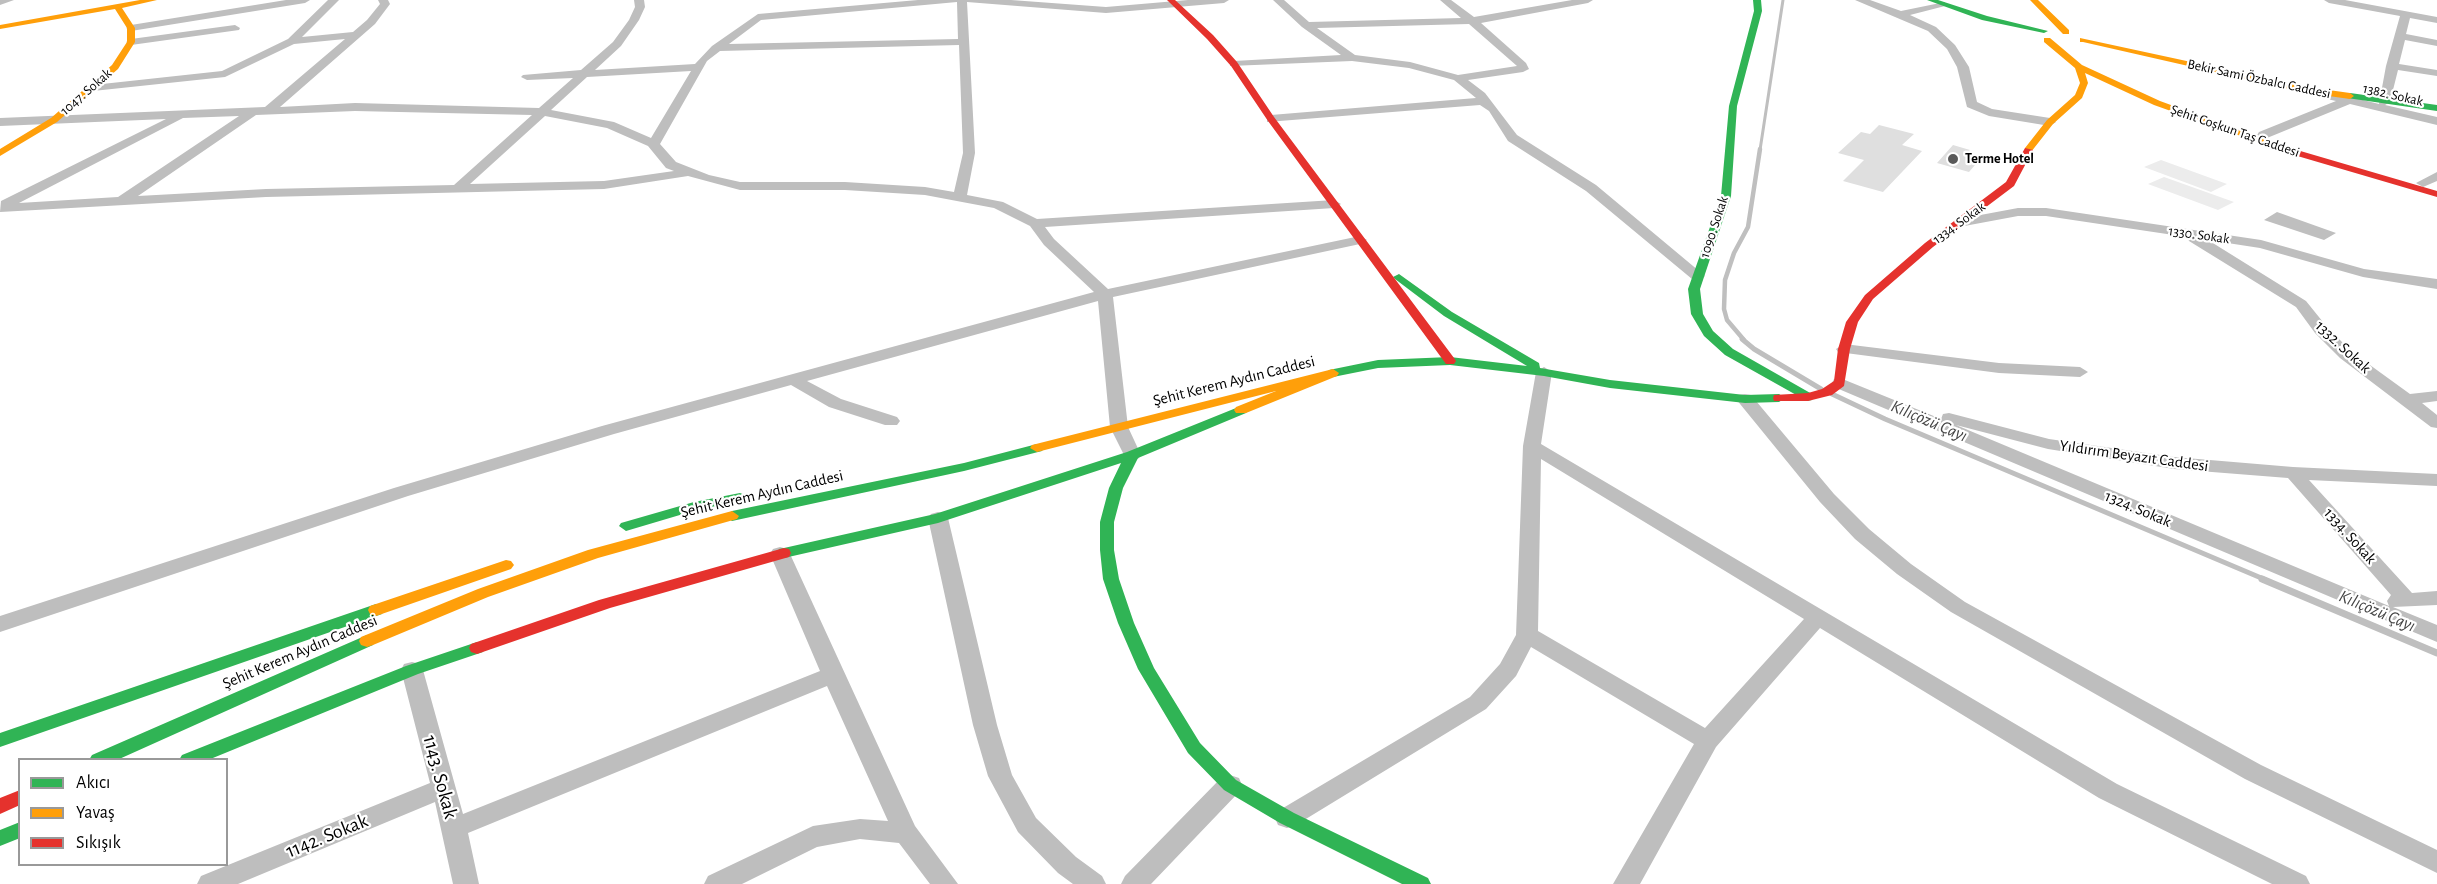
<!DOCTYPE html>
<meta charset="utf-8">
<style>
body{margin:0}
#map{position:relative;width:2437px;height:884px;overflow:hidden;background:#fff;font-family:"Alegreya Sans",sans-serif}
canvas{display:block}
.legend{position:absolute;left:18px;top:758px;width:210px;height:108px;box-sizing:border-box;background:#fff;border:2px solid #999;margin:0;padding:8px 10px;list-style:none;font-size:18px;color:#000}
.legend li{display:flex;align-items:center;gap:12px;height:30px}
.legend b{width:30px;border:2px solid #999}
</style>
<div id="map">
<canvas width="2437" height="884"></canvas>
<ul class="legend">
<li><b style="height:8px;background:#30b455"></b>Akıcı</li>
<li><b style="height:8px;background:#ff9f0a"></b>Yavaş</li>
<li><b style="height:8px;background:#e5322d"></b>Sıkışık</li>
</ul>
</div>
<script>
const c = document.querySelector('canvas').getContext('2d');
c.lineJoin = 'round';
function paint(path, color) {
  c.fillStyle = color;
  c.fill(path, 'evenodd');
}
function toPath(rows) {
  const path = new Path2D();
  for (const r of rows) {
    path.moveTo(r[0], r[1]);
    for (let i = 2; i < r.length; i += 2) path.lineTo(r[i], r[i + 1]);
  }
  return path;
}
function trace(path, color, width, dash) {
  c.strokeStyle = color;
  c.lineWidth = width;
  c.lineCap = dash ? 'butt' : 'round';
  c.setLineDash(dash || []);
  c.stroke(path);
}
function drawText(font, color, halo, rows, align = 'center') {
  c.font = font + ' "Alegreya Sans",sans-serif';
  c.lineWidth = 4.5;
  c.setLineDash([]);
  c.textBaseline = 'middle';
  c.strokeStyle = halo;
  c.fillStyle = color;
  for (const [text, x, y, turn = 0] of rows) {
    c.save();
    c.translate(x, y);
    c.rotate((+turn || 0) * Math.PI / 180);
    c.textAlign = isNaN(turn) ? turn : align;
    if (halo) c.strokeText(text, 0, 0);
    c.fillText(text, 0, 0);
    c.restore();
  }
}
paint(toPath([
 [2161,160,2227,184,2211,192,2144,167],
 [2164,177,2234,202,2218,210,2148,184]
]), '#ececec');
paint(toPath([
 [2277,212,2336,233,2324,240,2264,220]
]), '#bfbfbf');
trace(toPath([
 [1760,150,1783,0]
]), '#bfbfbf', 3);
trace(toPath([
 [1744,340,1727,320,1724,309,1725,280,1734,253,1748,227,1760,149]
]), '#bfbfbf', 4.5);
trace(toPath([
 [1742,339,1754,349,1821,389],
 [1832,394,1885,419,2266,580]
]), '#bfbfbf', 5);
trace(toPath([
 [2262,579,2437,653]
]), '#bfbfbf', 7);
paint(toPath([
 [1879,125,1914,134,1902,145,1922,151,1883,192,1843,181,1864,160,1838,153,1861,132,1870,134],
 [1953,145,1970,150,1967,153,1982,157,1969,172,1937,163]
]), '#dfdfdf');
paint(toPath([
 [0,0,14,0,0,5,0,0],
 [286,0,310,0,305,3,131,31,126,28,131,25,286,0],
 [328,0,339,0,302,37,353,32,367,20,380,4,378,0,388,0,390,4,375,24,280,107,355,103,539,108,573,78,527,80,521,77,523,75,581,70,613,42,629,20,635,7,634,0,644,0,645,7,639,20,621,46,595,70,695,64,712,46,758,14,918,0,1011,0,1106,7,1188,0,1229,0,1224,3,1106,13,967,2,975,153,967,195,1003,202,1037,219,1334,200,1341,204,1334,208,1045,227,1054,239,1108,289,1360,236,1367,240,1360,244,1113,297,1128,427,1141,455,1138,459,1126,459,1110,427,1098,301,807,381,841,399,897,417,900,421,897,425,885,425,829,407,791,385,614,434,408,496,0,632,0,616,394,488,602,426,1094,292,1044,245,1030,226,994,208,925,195,845,190,740,190,688,176,604,189,266,197,0,212,1,201,166,119,0,126,0,118,265,107,345,39,294,44,225,77,93,91,87,88,93,85,222,71,288,39,328,0],
 [957,2,958,39,729,44,761,20,957,2],
 [959,45,963,153,954,192,925,187,845,182,740,182,709,175,676,162,660,144,707,61,720,51,959,45],
 [691,71,651,138,614,122,551,110,587,77,691,71],
 [355,111,532,115,454,185,266,189,138,196,256,115,355,111],
 [239,116,118,197,19,203,183,118,239,116],
 [545,116,607,128,648,146,666,168,674,171,604,181,470,184,545,116],
 [1273,0,1284,0,1309,22,1461,18,1440,0,1451,0,1474,17,1572,0,1593,0,1588,3,1481,23,1526,63,1529,69,1523,72,1468,80,1485,93,1517,135,1596,185,1705,276,1697,281,1692,279,1586,191,1508,141,1489,111,1480,105,1267,122,1267,116,1271,115,1476,98,1454,80,1409,68,1352,61,1230,66,1230,62,1234,61,1341,55,1302,27,1273,0],
 [1469,24,1517,66,1458,75,1410,62,1355,55,1317,28,1469,24],
 [1855,0,1870,0,1901,11,1945,2,1945,6,1910,15,1936,27,1955,45,1969,67,1977,102,1992,109,2050,118,2056,122,2050,126,1989,116,1967,107,1957,67,1947,49,1928,31,1855,0],
 [2324,0,2345,0,2437,17,2437,23,2410,18,2406,34,2437,40,2437,46,2405,40,2399,64,2437,70,2437,76,2398,70,2390,102,2385,105,2437,117,2437,125,2350,104,2267,138,2259,138,2257,135,2259,132,2336,101,2327,99,2327,93,2331,92,2379,104,2386,66,2400,16,2329,3,2324,0],
 [235,25,240,28,239,30,131,45,126,42,131,39,235,25],
 [2437,172,2437,181,2423,187,2416,183,2437,172],
 [2018,208,2046,208,2261,240,2364,269,2437,279,2437,289,2363,277,2260,248,2208,240,2306,301,2327,327,2352,352,2410,394,2437,391,2437,401,2422,403,2437,415,2437,428,2431,427,2340,358,2315,333,2296,307,2189,241,2187,237,2046,216,2018,216,1959,227,1952,223,1959,219,2018,208],
 [1844,344,1999,363,2080,367,2088,372,2080,377,1999,373,1838,352,1836,349,1844,344],
 [1544,367,1552,372,1541,444,2117,784,2306,876,2310,884,2272,884,2099,798,1820,628,1716,747,1640,884,1613,884,1694,744,1531,647,1516,676,1486,709,1296,825,1287,828,1278,825,1275,818,1278,811,1470,697,1500,664,1516,635,1523,446,1536,372,1544,367],
 [1541,459,1804,619,1705,728,1538,631,1541,459],
 [1840,378,1941,419,1943,414,1949,413,2049,439,2174,457,2293,467,2437,474,2437,486,2309,480,2412,593,2437,591,2437,605,2393,607,2437,625,2437,642,1834,387,1832,383,1834,379,1840,378],
 [1956,425,2048,449,2174,469,2288,478,2391,595,2387,601,2389,606,1956,425],
 [1745,394,1751,395,1834,494,1869,529,1911,564,1965,602,2261,765,2437,850,2437,873,2245,779,1951,612,1897,574,1855,539,1820,502,1736,399,1739,395,1745,394],
 [938,512,945,514,948,518,997,725,1012,775,1036,818,1076,857,1102,876,1106,884,1073,884,1058,873,1018,832,988,776,973,725,928,518,931,514,938,512],
 [780,547,787,549,790,554,915,826,958,884,930,884,899,843,860,839,817,847,742,884,704,884,708,876,813,826,860,819,888,821,827,686,468,833,479,884,453,884,435,802,238,884,197,884,201,876,430,783,401,670,404,664,412,662,420,664,423,670,463,814,820,671,770,554,773,549,780,547],
 [1230,775,1239,778,1242,785,1239,792,1151,884,1121,884,1125,876,1221,778,1230,775]
]), '#bebebe');
paint(toPath([
 [1753,0,1761,0,1762,11,1737,106,1731,196,1700,289,1703,314,1713,331,1733,349,1812,394,1813,397,1812,400,1807,401,1725,355,1704,336,1691,314,1688,289,1721,196,1729,106,1754,11,1753,0],
 [1927,0,1938,0,1987,16,2048,31,2044,33,1982,20,1927,0],
 [2350,93,2437,105,2437,111,2347,98,2346,96,2350,93],
 [1399,274,1452,312,1539,363,1540,368,1610,380,1745,395,1779,394,1785,398,1779,402,1745,403,1610,388,1544,376,1450,365,1378,368,1333,377,1329,376,1327,373,1329,370,1378,360,1450,357,1527,366,1444,316,1395,279,1393,277,1399,274],
 [1241,406,1246,407,1248,410,1246,413,1138,458,1123,488,1114,522,1114,550,1119,579,1134,623,1154,668,1200,743,1236,780,1294,813,1428,878,1431,884,1402,884,1280,823,1224,790,1188,753,1138,669,1118,623,1103,579,1100,550,1100,522,1109,488,1121,463,938,523,784,558,779,557,777,553,779,549,784,548,935,514,1127,452,1241,406],
 [1037,444,1042,445,1044,448,1042,451,964,471,732,521,725,516,732,511,964,463,1037,444],
 [740,493,745,495,747,498,745,501,700,509,626,531,619,526,621,523,694,502,740,493],
 [376,604,382,606,384,610,382,614,0,747,0,733,376,604],
 [367,635,373,637,375,641,373,645,117,760,89,760,92,755,367,635],
 [477,642,483,644,485,648,483,652,418,674,208,760,179,760,182,755,406,666,477,642],
 [20,822,20,838,0,846,0,830,20,822]
]), '#30b455');
paint(toPath([
 [140,0,157,0,122,8,135,28,135,42,118,69,57,122,0,156,0,149,51,118,112,65,127,42,127,28,115,9,0,29,0,25,140,0],
 [2030,0,2038,0,2069,30,2069,34,2063,34,2030,0],
 [2044,38,2050,38,2082,65,2160,101,2302,153,2294,155,2154,105,2085,73,2088,83,2082,98,2053,124,2031,152,2025,152,2025,148,2047,120,2075,95,2080,83,2075,68,2044,42,2044,38],
 [2080,38,2307,87,2350,93,2354,96,2350,99,2307,93,2083,42,2080,42,2080,38],
 [1333,369,1339,373,1337,376,1246,413,1236,413,1234,410,1236,407,1276,391,1037,452,1030,448,1032,445,1333,369],
 [732,511,739,516,737,519,598,558,488,597,373,645,367,647,361,645,359,641,361,637,478,589,588,550,732,511],
 [506,560,511,561,514,565,511,569,376,616,370,614,368,610,370,606,506,560]
]), '#ff9f0a');
paint(toPath([
 [1167,0,1175,0,1213,35,1237,62,1274,117,1454,358,1456,361,1454,364,1446,364,1268,121,1231,66,1207,39,1167,0],
 [2025,148,2033,150,2014,186,1933,247,1873,299,1858,322,1850,349,1844,386,1832,395,1808,401,1774,401,1773,398,1774,395,1808,393,1822,389,1834,381,1838,349,1846,322,1865,295,1925,243,2006,182,2025,148],
 [2297,150,2437,191,2437,197,2294,155,2294,151,2297,150],
 [784,548,789,549,791,553,789,557,610,608,477,654,471,652,469,648,471,644,599,600,784,548],
 [20,790,20,805,0,814,0,798,20,790]
]), '#e5322d');
for (const [x, y, r, color] of [
 [1953,159,6,"#595959"]
]) {
  const dot = new Path2D();
  dot.arc(x, y, r, 0, 2 * Math.PI);
  c.fillStyle = color;
  c.fill(dot);
  trace(dot, '#fff', 2);
}
drawText('14px', '#000', '#fff', [
 ["Bekir Sami Özbalcı Caddesi",2259,79,12],
 ["1047. Sokak",86,92,-41],
 ["1382. Sokak",2393,95,13],
 ["Şehit Coşkun Taş Caddesi",2235,131,19],
 ["1334. Sokak",1959,223,-36],
 ["1090. Sokak",1714,227,-72],
 ["1330. Sokak",2199,235,8]
]);
drawText('bold 14px', '#000', '#fff', [
 ["Terme Hotel",1965,159]
], 'left');
drawText('16px', '#000', '#fff', [
 ["1332. Sokak",2343,347,43],
 ["Şehit Kerem Aydın Caddesi",1234,381,-14],
 ["Yıldırım Beyazıt Caddesi",2134,456,8],
 ["Şehit Kerem Aydın Caddesi",762,494,-13],
 ["1324. Sokak",2138,509,23],
 ["1334. Sokak",2350,536,48],
 ["Şehit Kerem Aydın Caddesi",300,652,-23]
]);
drawText('italic 18px', '#444', '#fff', [
 ["Kılıçözü Çayı",1929,421,23],
 ["Kılıçözü Çayı",2377,611,23]
]);
drawText('20px', '#000', '#fff', [
 ["1143. Sokak",440,777,75],
 ["1142. Sokak",327,836,-22]
]);
</script>
